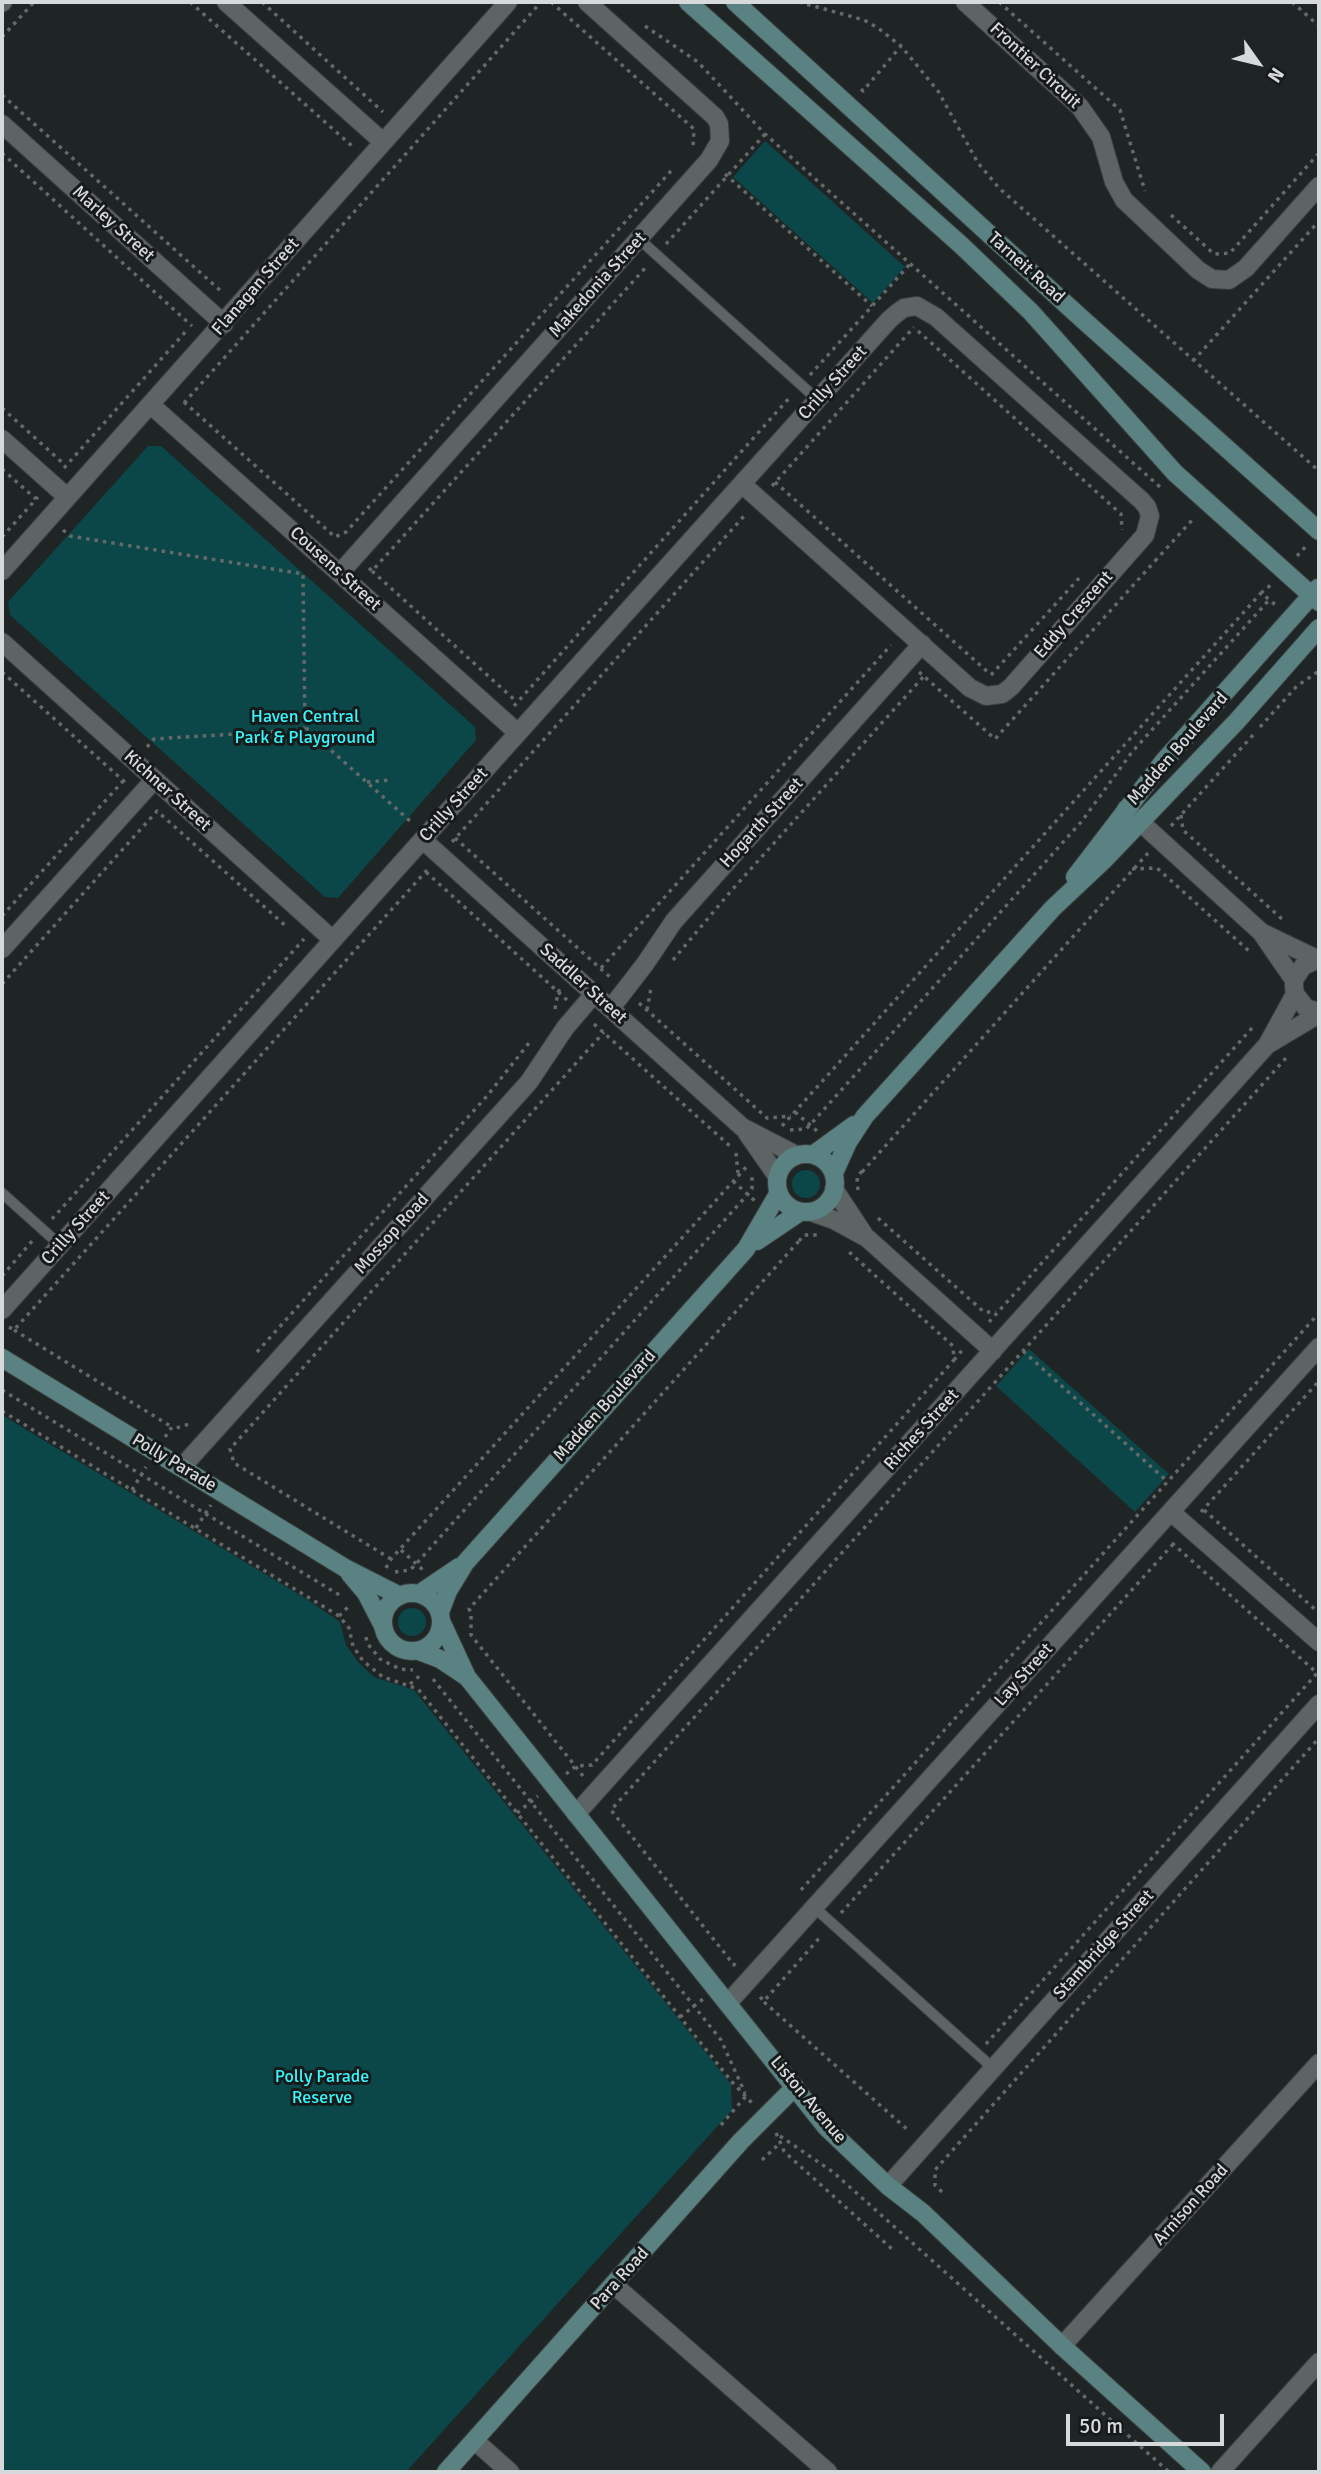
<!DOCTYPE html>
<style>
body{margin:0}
#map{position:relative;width:1321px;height:2474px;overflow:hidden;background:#1f2424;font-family:Signika,sans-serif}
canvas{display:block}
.frame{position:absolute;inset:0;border:4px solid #d7dada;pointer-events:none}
.north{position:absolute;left:1223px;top:28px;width:70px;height:70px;-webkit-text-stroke:5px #161a1a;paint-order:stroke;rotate:124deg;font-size:19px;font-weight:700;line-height:28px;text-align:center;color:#d7dada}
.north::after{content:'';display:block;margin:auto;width:24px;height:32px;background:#d7dada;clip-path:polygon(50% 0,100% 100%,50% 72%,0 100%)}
.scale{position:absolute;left:1066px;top:2414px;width:158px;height:32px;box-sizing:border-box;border:4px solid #d7dada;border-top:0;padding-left:9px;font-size:21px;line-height:24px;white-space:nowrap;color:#d7dada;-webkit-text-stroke:5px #161a1a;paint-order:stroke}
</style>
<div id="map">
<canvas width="1321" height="2474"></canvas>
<div class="frame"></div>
<div class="north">N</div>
<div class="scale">50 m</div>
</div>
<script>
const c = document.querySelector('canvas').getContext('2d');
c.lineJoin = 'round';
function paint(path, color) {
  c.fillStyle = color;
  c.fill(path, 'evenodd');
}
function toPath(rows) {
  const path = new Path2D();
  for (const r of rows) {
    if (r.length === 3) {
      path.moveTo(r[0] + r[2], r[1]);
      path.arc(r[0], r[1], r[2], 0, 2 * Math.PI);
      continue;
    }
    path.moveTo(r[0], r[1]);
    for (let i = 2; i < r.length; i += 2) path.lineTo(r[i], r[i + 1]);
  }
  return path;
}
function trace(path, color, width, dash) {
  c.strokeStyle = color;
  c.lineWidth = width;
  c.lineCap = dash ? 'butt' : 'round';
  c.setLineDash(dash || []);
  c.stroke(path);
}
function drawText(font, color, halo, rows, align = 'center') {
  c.font = font + ' Signika,sans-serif';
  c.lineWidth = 6;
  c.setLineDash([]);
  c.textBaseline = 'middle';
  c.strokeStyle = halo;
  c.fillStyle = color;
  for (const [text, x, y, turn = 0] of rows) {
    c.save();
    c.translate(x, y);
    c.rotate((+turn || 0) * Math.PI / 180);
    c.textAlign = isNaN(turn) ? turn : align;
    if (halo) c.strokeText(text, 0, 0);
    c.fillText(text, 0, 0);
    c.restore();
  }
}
paint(toPath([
 [765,141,905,267,873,303,733,177],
 [148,446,161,446,475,727,476,740,338,898,325,897,10,615,8,602],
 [806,1184,14],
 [1029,1349,1169,1474,1135,1512,996,1386],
 [2,1415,308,1600,340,1622,346,1645,359,1663,374,1677,414,1690,731,2084,732,2110,406,2472,2,2472],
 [412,1622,14]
]), '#0b4748');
const lane = toPath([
 [639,239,818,400],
 [2,1193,60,1245],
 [815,1908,994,2069]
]);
const street = toPath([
 [226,2,383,142],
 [965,2,1080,107,1101,137,1114,182,1124,200,1198,270,1212,279,1229,280,1246,268,1319,186],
 [2,3,3,2],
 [2,124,224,324],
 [151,405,518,733],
 [2,439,67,497],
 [2,571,508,2],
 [340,573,709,160,720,141,719,124,715,117,587,2],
 [2,642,333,940],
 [1126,809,1261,932,1317,959],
 [423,840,742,1127,796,1155],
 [1263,935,1294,980],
 [2,949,154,780],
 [1319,959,1303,966,1294,980,1294,987,1295,994,1306,1008,1319,1012],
 [611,1008,645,964,674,921,922,644],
 [1267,1045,1319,1014],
 [747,1133,777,1176],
 [834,1189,863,1233],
 [811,1212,834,1220,867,1238,993,1351],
 [2,1310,500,753,889,320,897,313,904,308,917,306,936,317,1142,501,1147,507,1150,516,1145,535,1011,687,1002,694,986,696,970,688,742,484],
 [182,1467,529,1082,565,1028,594,994],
 [1171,1512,1319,1642],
 [576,1814,1267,1045,1295,994],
 [728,2003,1319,1347],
 [888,2186,1319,1704],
 [614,2285,828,2472],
 [1062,2346,1319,2063],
 [475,2441,510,2472],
 [1220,2472,1319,2362]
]);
const secondary = toPath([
 [688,2,961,245,1031,312,1175,473,1319,602],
 [735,2,1080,317,1319,531],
 [1075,877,1163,762,1318,588],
 [806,1183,29],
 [814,1154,854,1125],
 [834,1173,848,1142,865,1116,1053,908,1103,861,1237,721,1319,628],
 [757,1241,800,1212],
 [2,1358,345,1568,400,1596],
 [350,1574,366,1593,383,1626],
 [412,1622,29],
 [419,1594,459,1567],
 [440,1612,448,1591,465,1563,746,1249,778,1194],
 [441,1621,467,1677,826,2127,888,2186,923,2213,1062,2346,1202,2472],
 [419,1651,440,1659,467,1677],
 [446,2472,741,2141,795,2087]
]);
trace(lane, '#3a3e3e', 12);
trace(street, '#3a3e3e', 20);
trace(secondary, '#3a3e3e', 20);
trace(toPath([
 [190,2,352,146],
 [262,2,383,112],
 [551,2,694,129,693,146,696,148],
 [799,2,864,20,878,28,901,46,938,91,978,163,999,188,1319,471],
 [999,2,1120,110,1145,191],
 [1292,2,1319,26],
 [645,26,698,62,765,134,1160,487],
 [2,37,34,2],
 [861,89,863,91,901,46],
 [2,95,222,292],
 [2,153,192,326],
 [725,174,872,306],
 [1171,215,1214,254,1230,253,1319,153],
 [666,244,765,134],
 [918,331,1121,514,1122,530],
 [1193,361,1319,221],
 [810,375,910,264],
 [184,402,335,537,346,532,671,171],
 [184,403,541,2],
 [2,408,65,465],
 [64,468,187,330],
 [2,469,36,499],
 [775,482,990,674],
 [772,486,914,327],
 [63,530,70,536,303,574,305,727,410,821],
 [2,537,38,497],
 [1297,556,1308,544],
 [1155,561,1194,518],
 [369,568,372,571,647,266],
 [372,571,517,702],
 [1261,593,1273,583],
 [2,672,127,784],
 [919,672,995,739,1155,561],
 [991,675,1081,576],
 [514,706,791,396],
 [1260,727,1297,686,1319,671],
 [147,747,154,739,300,730,305,727],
 [367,782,389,780],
 [1181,815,1183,830,1282,919],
 [1171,826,1253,735],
 [455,838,610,977],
 [452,842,745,515],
 [1132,869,1157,868,1249,951],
 [426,872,567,1000],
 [2,916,123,781],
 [673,960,731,891,924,676],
 [601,968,891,645],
 [2,984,157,811,288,928],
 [639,1003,767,1118,791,1116],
 [555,1009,558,992,562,987],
 [647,1010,651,988],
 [594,1024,731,1147],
 [795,1112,817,1131],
 [782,1126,1261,593,1277,606],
 [790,1130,806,1129,810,1125,1082,821,1132,752,1269,600],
 [736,1153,738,1173],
 [862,1172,1148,853],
 [733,1181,755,1201],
 [858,1190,857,1177,862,1171],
 [878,1218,984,1312,996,1312],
 [52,1219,304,939],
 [799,1241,804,1235,817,1235],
 [2,1276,33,1240],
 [989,1322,1252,1028],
 [9,1327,14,1330,428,869],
 [14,1330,172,1427],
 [1023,1351,1168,1482],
 [257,1352,487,1096,529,1043],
 [954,1360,964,1348],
 [2,1390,341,1596],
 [2,1411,339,1616,349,1628,353,1646,363,1661,383,1677,418,1689,732,2082,754,2105],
 [165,1437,172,1427,176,1428,193,1423],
 [132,1490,146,1467],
 [1204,1510,1318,1612],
 [1201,1512,1319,1381],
 [196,1528,211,1505],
 [1172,1543,1317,1673],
 [401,1550,423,1570],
 [391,1559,234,1463,230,1449,604,1032],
 [386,1568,391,1559,748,1165],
 [395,1572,410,1570,416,1564,748,1194,752,1189,752,1174],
 [339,1616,350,1605],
 [366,1637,367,1643,380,1659,400,1669,413,1670],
 [433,1679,721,2040,745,2093],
 [410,1684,423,1673],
 [566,1774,576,1766,592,1765,954,1360,953,1346,848,1251],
 [583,1776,471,1635,471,1612,469,1609,799,1241],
 [517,1813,538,1796],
 [801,1890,1319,1313],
 [841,1913,1175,1542],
 [735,1963,734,1965,611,1810,1286,1058],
 [760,1997,764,2001,822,1935],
 [764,2002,909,2131],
 [680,2017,703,1999],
 [986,2044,1319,1671],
 [721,2125,746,2096],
 [776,2133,784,2151,790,2157,892,2249],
 [780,2136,833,2172,1169,2472],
 [762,2160,780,2143],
 [942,2192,935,2185,935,2170,1319,1738]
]), '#656969', 3.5, [3.5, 5]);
trace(lane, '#5e6363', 10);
trace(street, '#5e6363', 18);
trace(secondary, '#5a8283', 18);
drawText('18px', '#d7dada', '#161a1a', [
 ["Frontier Circuit",1035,66,43],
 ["Marley Street",113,224,42],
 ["Tarneit Road",1026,268,42],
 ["Makedonia Street",598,285,-48],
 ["Flanagan Street",256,287,-49],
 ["Crilly Street",833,383,-48],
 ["Cousens Street",335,569,42],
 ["Eddy Crescent",1074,615,-49],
 ["Madden Boulevard",1178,749,-49],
 ["Kichner Street",167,791,42],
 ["Crilly Street",454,805,-48],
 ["Hogarth Street",762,823,-48],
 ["Saddler Street",583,984,42],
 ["Crilly Street",76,1228,-48],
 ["Mossop Road",392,1234,-48],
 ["Madden Boulevard",605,1406,-48],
 ["Riches Street",922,1430,-48],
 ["Polly Parade",174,1463,31],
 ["Lay Street",1024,1675,-48],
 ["Stambridge Street",1104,1945,-48],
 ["Liston Avenue",808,2100,50],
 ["Arnison Road",1191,2205,-48],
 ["Para Road",620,2279,-48]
]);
drawText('18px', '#38f6fb', '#161a1a', [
 ["Haven Central",305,717],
 ["Park & Playground",305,738],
 ["Polly Parade",322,2077],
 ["Reserve",322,2098]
]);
</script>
